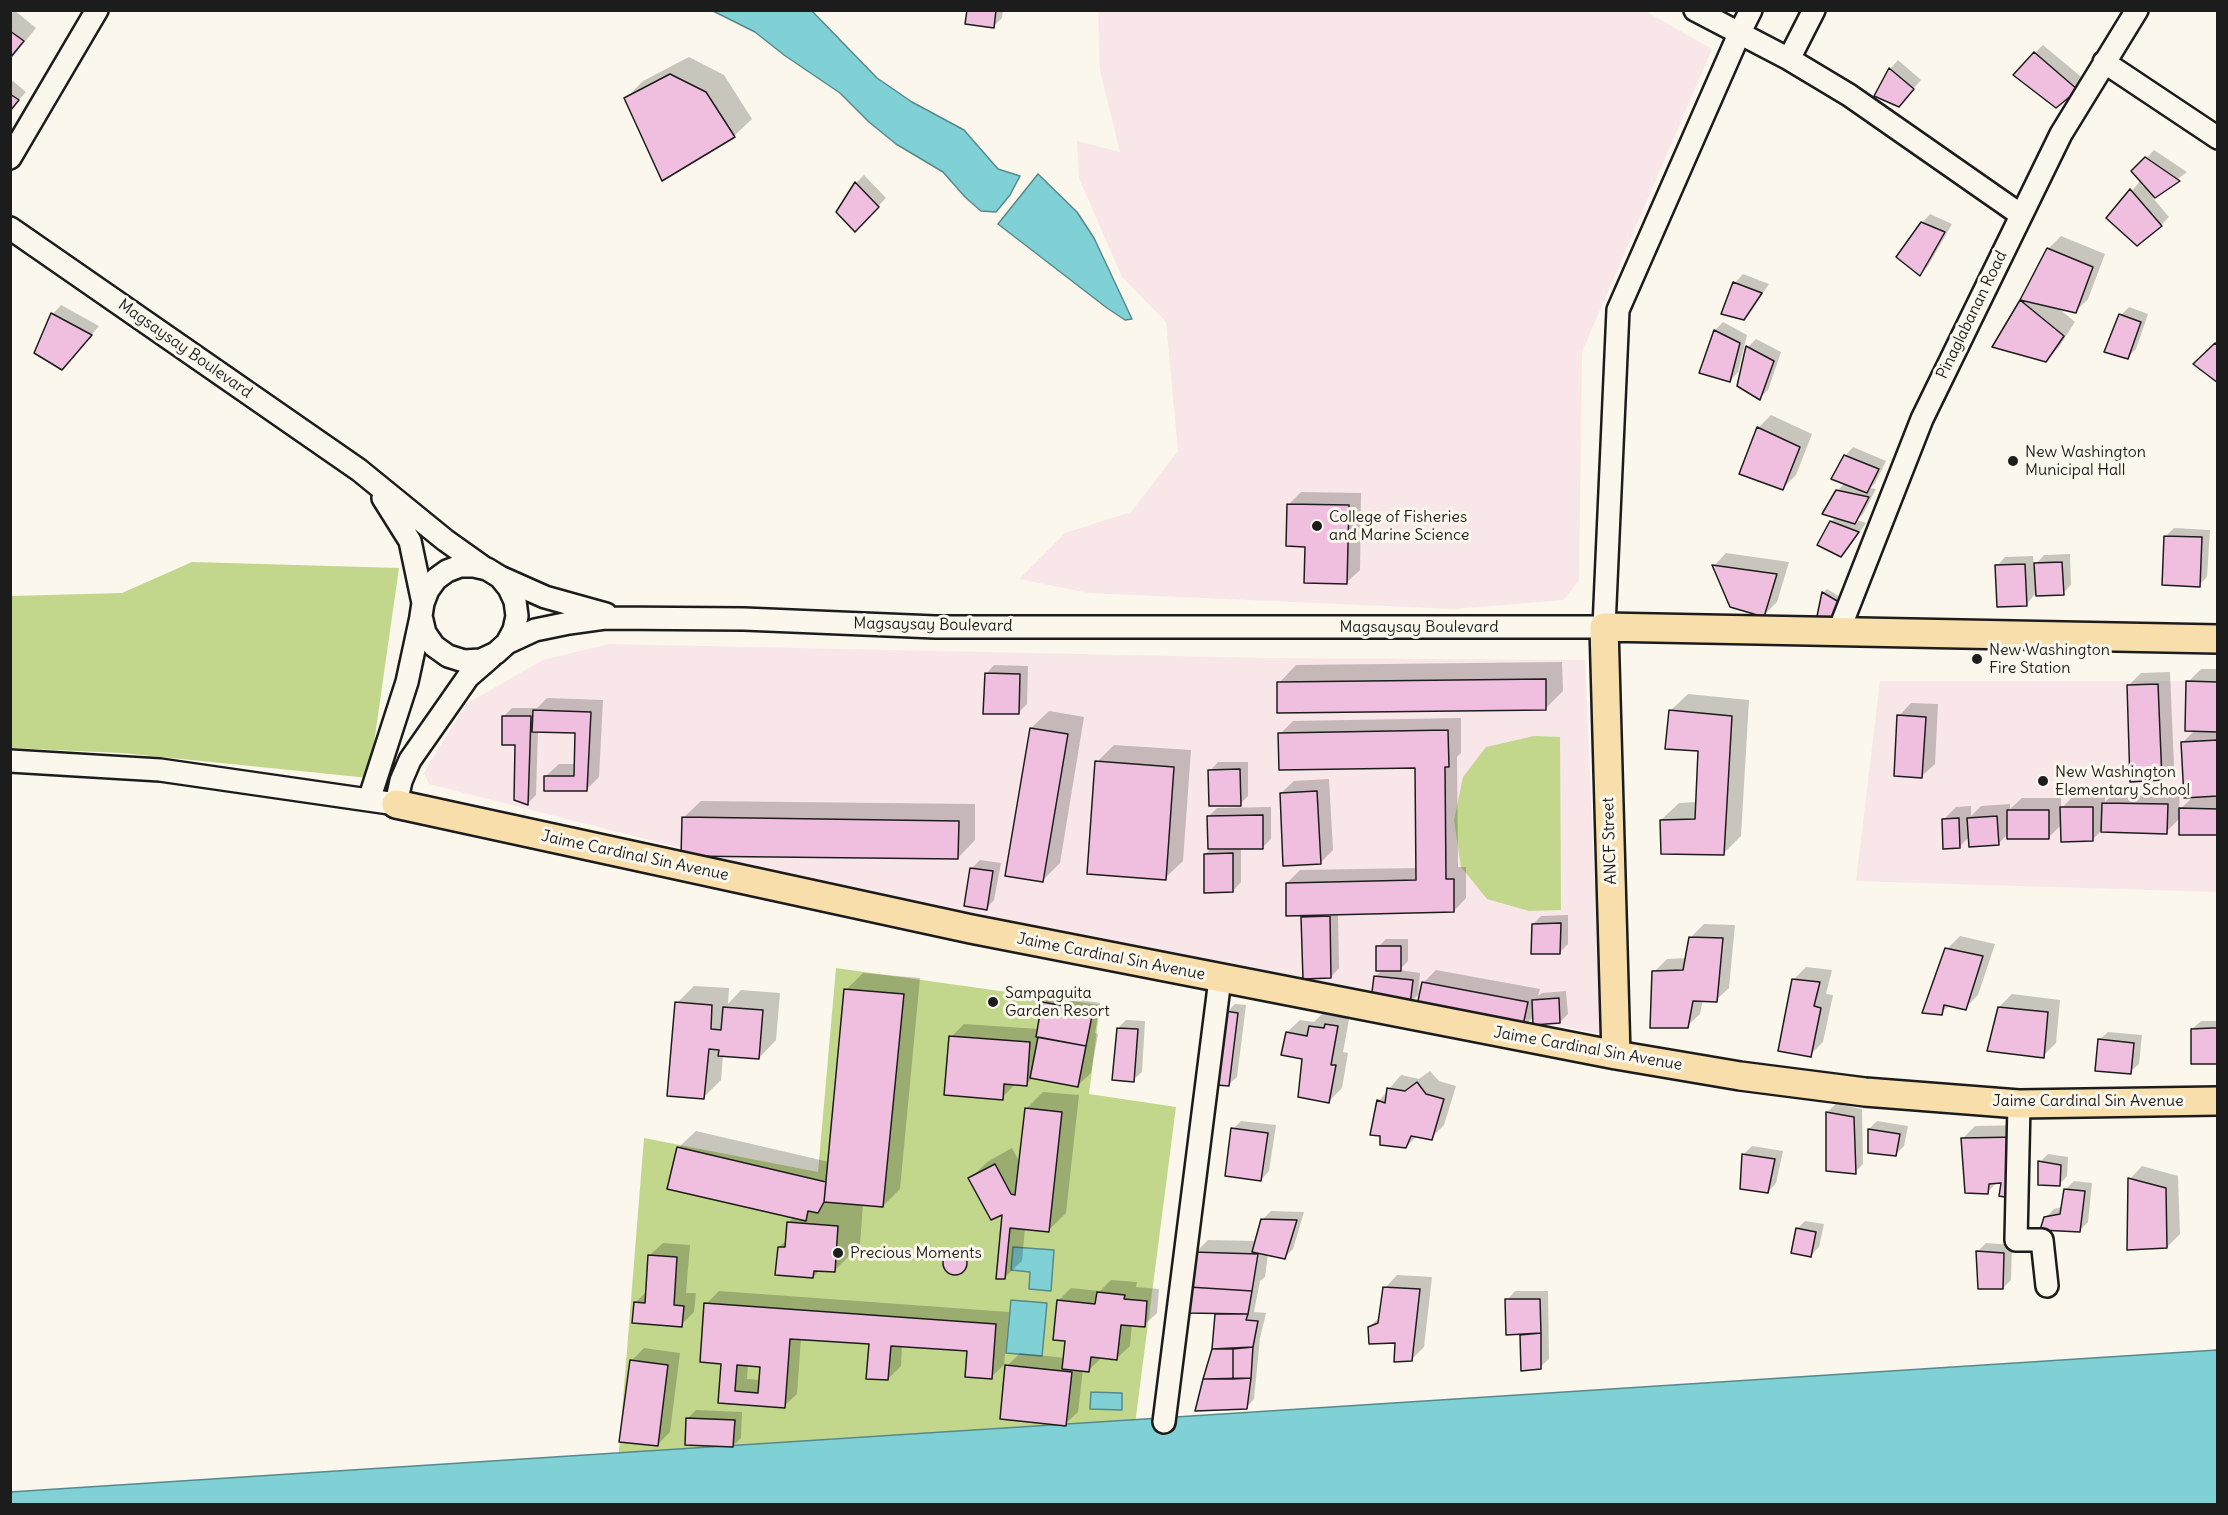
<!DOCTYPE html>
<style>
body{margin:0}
#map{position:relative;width:2228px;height:1515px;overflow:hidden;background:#fbf7ec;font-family:Delius,sans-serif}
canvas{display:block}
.frame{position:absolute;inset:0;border:12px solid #1c1c1c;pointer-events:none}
</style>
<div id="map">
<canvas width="2228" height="1515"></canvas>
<div class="frame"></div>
</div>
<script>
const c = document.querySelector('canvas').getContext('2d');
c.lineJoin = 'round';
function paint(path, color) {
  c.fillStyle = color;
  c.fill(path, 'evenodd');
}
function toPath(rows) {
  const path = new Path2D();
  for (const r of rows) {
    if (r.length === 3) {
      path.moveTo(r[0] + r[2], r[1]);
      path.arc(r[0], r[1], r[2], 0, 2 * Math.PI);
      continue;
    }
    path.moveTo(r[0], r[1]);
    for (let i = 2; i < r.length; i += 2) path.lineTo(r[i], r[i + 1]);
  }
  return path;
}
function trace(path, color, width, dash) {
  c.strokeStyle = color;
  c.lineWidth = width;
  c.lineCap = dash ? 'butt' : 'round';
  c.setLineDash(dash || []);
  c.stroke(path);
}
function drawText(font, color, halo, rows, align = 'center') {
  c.font = font + ' Delius,sans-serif';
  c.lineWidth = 6;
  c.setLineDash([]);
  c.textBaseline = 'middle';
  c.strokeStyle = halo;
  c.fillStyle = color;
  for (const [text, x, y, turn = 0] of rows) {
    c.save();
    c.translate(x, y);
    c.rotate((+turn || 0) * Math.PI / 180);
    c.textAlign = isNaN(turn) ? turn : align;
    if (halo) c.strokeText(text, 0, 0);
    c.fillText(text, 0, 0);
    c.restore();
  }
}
paint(toPath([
 [1098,11,1645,11,1712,49,1582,352,1579,580,1564,600,1454,609,1089,593,1019,579,1065,533,1131,512,1178,451,1166,322,1122,277,1079,178,1077,141,1120,152,1100,70],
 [609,644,1266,658,1585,660,1601,1034,867,895,429,784,424,773,466,704,543,660],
 [1880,681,2217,681,2217,892,1856,881]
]), '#f8e6e8');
paint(toPath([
 [192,562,399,568,369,778,122,753,11,748,11,596,122,593],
 [1534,736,1560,737,1561,910,1529,911,1487,899,1461,867,1454,820,1463,777,1486,747],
 [836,968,1100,1005,1089,1094,1176,1107,1134,1432,618,1462,644,1138,818,1172]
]), '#c2d78c');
const water = toPath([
 [713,11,812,11,877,78,912,102,964,130,998,169,1020,176,1010,195,996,212,981,211,965,197,943,172,896,144,869,122,840,93,784,55,755,32,713,11],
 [1038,174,1077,212,1094,238,1132,319,1125,320,1107,308,998,224,1038,174],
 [1013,1247,1054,1250,1051,1291,1029,1289,1030,1272,1011,1270,1013,1247],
 [1011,1300,1047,1303,1042,1356,1006,1353,1011,1300],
 [2217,1350,2217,1504,11,1504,10,1492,2217,1350],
 [1091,1392,1122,1393,1122,1410,1090,1409,1091,1392]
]);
paint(water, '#7fd1d6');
trace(water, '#57898c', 1.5);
paint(toPath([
 [10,10,14,10,36,28,10,60],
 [969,10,1003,10,1002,18,994,26],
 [2043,45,2085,80,2056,106,2035,53],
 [689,57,724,75,752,119,734,136,662,179,626,98,643,81],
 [1898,60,1921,80,1907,96,1876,95,1890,69],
 [13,81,26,92,10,110,10,83],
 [2154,150,2187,172,2153,198,2169,217,2161,225,2109,218,2141,180,2133,172],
 [864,175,886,198,855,230,838,212,856,183],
 [1930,214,1952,224,1928,266,1920,274,1922,223],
 [2061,236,2105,254,2088,299,2075,312,2057,307,2075,322,2059,347,2046,360,1994,346,2048,249],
 [1743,274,1769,284,1752,310,1744,318,1735,283],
 [61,305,99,326,70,360,36,352,53,314],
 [2129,307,2148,314,2136,349,2127,358,2121,315],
 [1723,322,1747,335,1738,372,1730,381,1715,330],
 [1756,339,1781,352,1768,390,1760,398,1748,347],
 [1771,415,1812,434,1796,475,1783,488,1758,428],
 [1853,447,1886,461,1875,483,1870,488,1876,489,1863,514,1857,520,1866,523,1849,547,1841,556,1831,522,1836,517,1837,491,1845,483,1845,456],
 [1301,492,1361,493,1360,570,1347,582,1306,545,1288,505],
 [2174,528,2210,530,2207,577,2199,585,2166,536],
 [1726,553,1789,562,1777,602,1764,615,1714,566],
 [2070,554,2071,585,2063,593,2035,594,2026,605,1997,566,2005,557,2033,556,2034,566,2044,555],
 [1827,589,1842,598,1834,619,1817,620,1823,593],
 [1562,662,1563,691,1546,708,1279,683,1296,665],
 [994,665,1028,666,1027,704,1018,713,986,674],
 [2201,669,2218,669,2218,833,2180,818,2166,832,2101,831,2092,840,2062,824,2048,838,2009,833,1998,844,1970,836,1959,847,1943,820,1956,807,1971,806,1971,816,1981,806,2010,804,2010,809,2022,798,2061,798,2061,809,2074,795,2105,794,2105,802,2116,791,2180,792,2179,810,2194,796,2183,742,2195,730,2188,682],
 [2170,672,2174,766,2161,779,2128,686,2141,673],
 [1688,694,1749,700,1741,836,1723,854,1661,820,1679,803,1697,802,1699,750,1670,711],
 [547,698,603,700,599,777,586,790,546,776,559,764,576,764,576,731,538,730,536,795,528,803,517,744,504,716,512,708,537,708],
 [1911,703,1938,704,1935,764,1922,776,1899,716],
 [1049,711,1084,717,1060,863,1043,880,1031,728],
 [1461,718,1461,753,1457,757,1458,867,1466,867,1466,898,1454,911,1338,913,1339,968,1331,977,1303,918,1307,914,1287,883,1300,870,1417,868,1416,766,1280,734,1293,721],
 [1114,745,1191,750,1183,861,1165,878,1097,762],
 [1218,762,1248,762,1248,796,1240,804,1210,771],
 [1329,779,1333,850,1320,863,1281,793,1294,781],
 [701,801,975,804,975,840,958,858,683,818],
 [1271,807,1271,839,1263,847,1241,847,1241,882,1233,891,1205,854,1212,848,1209,816,1217,808],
 [980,860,1001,863,994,900,986,909,972,868],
 [1568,915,1568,944,1560,952,1533,924,1541,916],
 [1704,924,1735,925,1729,988,1716,1000,1703,1000,1700,1014,1687,1026,1654,972,1667,959,1687,958,1691,937],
 [1960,936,1995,944,1978,995,1965,1008,1950,1005,1941,1013,1947,949],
 [1386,939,1408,939,1408,961,1399,970,1420,973,1418,995,1409,1003,1375,977,1383,969,1378,947],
 [1806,967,1832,970,1826,994,1833,995,1823,1042,1810,1055,1793,980],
 [1436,970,1540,989,1538,996,1542,993,1566,991,1568,1014,1560,1022,1534,1016,1522,1028,1423,983],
 [863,973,920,978,900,1189,883,1206,863,1204,860,1245,834,1271,820,1270,813,1277,779,1247,787,1240,788,1223,794,1217,678,1148,696,1131,829,1162,846,990],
 [694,986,729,988,728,1004,741,990,780,993,776,1040,759,1058,723,1055,721,1080,704,1097,677,1003],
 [2012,994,2060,1000,2056,1043,2043,1056,1999,1007],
 [1052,995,1100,1003,1095,1033,1098,1034,1091,1073,1078,1085,1033,1077,1026,1085,1015,1084,1002,1098,951,1037,964,1024,1039,1029,1044,1003],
 [1235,1004,1246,1005,1237,1077,1228,1085,1227,1012],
 [1339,1012,1350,1014,1343,1052,1348,1053,1342,1088,1329,1101,1287,1032,1300,1020,1314,1022,1323,1013,1335,1016],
 [1126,1020,1145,1021,1142,1072,1133,1080,1118,1028],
 [2201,1021,2218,1021,2218,1062,2192,1029],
 [2108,1032,2142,1035,2139,1064,2130,1072,2099,1040],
 [1430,1071,1439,1081,1456,1086,1444,1125,1431,1138,1417,1136,1406,1147,1379,1101,1401,1075,1419,1079],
 [1043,1092,1079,1095,1066,1213,1049,1230,1025,1228,1022,1261,1004,1278,1004,1212,970,1179,987,1162,1012,1148,1020,1163,1026,1109],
 [1836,1104,1862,1109,1863,1164,1855,1172,1827,1170,1827,1112],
 [1241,1121,1276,1125,1269,1171,1261,1180,1233,1129],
 [1877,1121,1908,1126,1904,1146,1896,1154,1869,1129],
 [2029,1125,2003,1181,1998,1181,1987,1193,1963,1138,1975,1126],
 [1752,1146,1783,1151,1776,1183,1768,1192,1743,1155],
 [2048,1154,2068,1157,2067,1176,2059,1185,2040,1162],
 [2142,1166,2178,1176,2180,1234,2167,1247,2130,1179],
 [2074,1181,2092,1183,2088,1222,2079,1231,2045,1218,2054,1209,2062,1207,2066,1189],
 [1271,1211,1304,1212,1293,1249,1285,1257,1268,1254,1265,1277,1260,1281,1254,1312,1266,1313,1260,1338,1254,1399,1246,1408,1213,1349,1217,1312,1195,1253,1208,1240,1257,1241,1262,1220],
 [1805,1221,1824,1224,1819,1247,1811,1255,1797,1229],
 [663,1243,690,1245,686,1293,696,1293,694,1312,681,1325,635,1303,647,1291,650,1255],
 [1986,1243,2012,1245,2011,1280,2003,1288,1978,1251],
 [959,1248,968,1253,970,1259,960,1272,953,1273,945,1268,944,1261,952,1251],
 [1397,1275,1432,1277,1424,1347,1411,1360,1396,1341,1369,1327,1381,1316,1385,1288],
 [1111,1280,1137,1282,1136,1287,1159,1289,1157,1313,1144,1325,1132,1324,1130,1346,1117,1358,1102,1357,1089,1370,1083,1369,1078,1412,1065,1424,1007,1366,1020,1353,1065,1358,1067,1339,1058,1301,1071,1288,1100,1291],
 [719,1291,1009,1312,1004,1365,991,1377,969,1349,902,1345,901,1366,888,1379,870,1343,801,1338,797,1394,784,1406,719,1402,723,1362,706,1304],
 [748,1364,761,1365,760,1380,747,1379],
 [1515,1291,1548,1291,1549,1359,1540,1367,1522,1369,1521,1333,1507,1300],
 [644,1348,680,1353,670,1432,657,1445,631,1361],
 [696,1410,742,1412,741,1438,733,1446,688,1418]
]), '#0003');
const building = toPath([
 [967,10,996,10,994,28,965,24,967,10],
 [10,31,24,41,10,58,10,31],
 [2034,52,2078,90,2056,108,2013,75,2034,52],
 [1889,68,1914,89,1899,107,1874,96,1889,68],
 [670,74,706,92,735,137,662,181,624,98,670,74],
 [10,94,19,100,10,111,10,94],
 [2145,157,2180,181,2155,198,2131,171,2145,157],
 [855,182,879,207,855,232,836,212,855,182],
 [2130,189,2162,226,2137,246,2106,218,2130,189],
 [1921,222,1945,232,1920,276,1896,257,1921,222],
 [2047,248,2093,267,2076,313,2020,300,2047,248],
 [1733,282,1762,293,1744,320,1721,314,1733,282],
 [2020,300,2064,336,2046,362,1992,347,2020,300],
 [51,313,92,335,62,370,34,353,51,313],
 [2119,314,2141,322,2128,359,2104,352,2119,314],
 [1714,330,1740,343,1730,382,1699,373,1714,330],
 [2215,343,2218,346,2218,383,2193,364,2215,343],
 [1746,346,1774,361,1760,400,1737,386,1746,346],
 [1757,427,1800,447,1783,490,1739,474,1757,427],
 [1844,455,1879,469,1867,493,1831,479,1844,455],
 [1836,490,1869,497,1855,524,1822,514,1836,490],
 [1287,504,1349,505,1347,584,1304,583,1305,547,1286,546,1287,504],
 [1830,521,1859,532,1841,557,1817,545,1830,521],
 [2164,536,2202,537,2200,587,2162,585,2164,536],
 [2062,562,2064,595,2036,596,2034,563,2062,562],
 [2025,564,2027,606,1997,607,1995,565,2025,564],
 [1712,565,1777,574,1764,617,1730,607,1712,565],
 [1822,592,1839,602,1830,624,1816,621,1822,592],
 [985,673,1020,674,1019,714,983,714,985,673],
 [1546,679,1546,710,1277,713,1277,682,1546,679],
 [2186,681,2218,682,2218,732,2185,731,2186,681],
 [2158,684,2162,780,2130,782,2127,685,2158,684],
 [533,710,591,712,587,791,544,791,544,776,574,776,575,733,532,732,533,710],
 [1669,710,1732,716,1724,855,1661,854,1660,820,1695,819,1698,751,1665,749,1669,710],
 [1897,715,1926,717,1922,778,1894,776,1897,715],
 [502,716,531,716,528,805,514,800,515,745,502,745,502,716],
 [1030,728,1068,734,1043,882,1005,876,1030,728],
 [1448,730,1449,767,1445,767,1446,879,1454,879,1454,912,1286,916,1286,883,1416,880,1415,768,1279,770,1278,733,1448,730],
 [2218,740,2218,796,2184,798,2181,742,2218,740],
 [1095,761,1174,767,1166,880,1087,874,1095,761],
 [1240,769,1241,806,1209,806,1208,770,1240,769],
 [1317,791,1321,864,1283,866,1280,793,1317,791],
 [2102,803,2168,804,2167,834,2101,832,2102,803],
 [2060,807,2093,807,2093,841,2061,842,2060,807],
 [2179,808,2218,809,2218,835,2179,835,2179,808],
 [2007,810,2049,810,2049,839,2007,839,2007,810],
 [1263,815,1263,849,1208,849,1207,816,1263,815],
 [1997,816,1999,845,1969,847,1967,818,1997,816],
 [682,817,959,821,958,859,681,856,682,817],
 [1959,818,1960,848,1943,849,1942,819,1959,818],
 [1233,853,1233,892,1204,893,1204,854,1233,853],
 [970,868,993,871,987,910,964,906,970,868],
 [1330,916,1331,978,1303,979,1301,917,1330,916],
 [1561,923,1560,954,1531,954,1532,924,1561,923],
 [1689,937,1723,938,1717,1002,1693,1001,1688,1028,1650,1028,1652,971,1683,970,1689,937],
 [1376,946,1401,946,1401,971,1376,971,1376,946],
 [1945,948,1983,956,1966,1010,1944,1005,1942,1015,1922,1013,1945,948],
 [1374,976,1413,980,1410,1005,1371,1000,1374,976],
 [1792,979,1820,982,1814,1006,1821,1008,1811,1057,1778,1051,1792,979],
 [1422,982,1528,1002,1522,1030,1416,1010,1422,982],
 [844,989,904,994,883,1207,824,1202,844,989],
 [1559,998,1560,1023,1533,1025,1532,1000,1559,998],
 [675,1002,712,1005,711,1029,721,1030,723,1007,763,1010,759,1059,718,1056,719,1050,709,1049,704,1099,667,1096,675,1002],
 [1042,1002,1093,1011,1086,1046,1036,1037,1042,1002],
 [1998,1007,2048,1012,2044,1058,1987,1051,1998,1007],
 [1225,1011,1238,1013,1229,1086,1216,1085,1225,1011],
 [1325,1024,1338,1026,1331,1065,1336,1065,1329,1103,1298,1097,1302,1059,1281,1055,1286,1032,1307,1036,1309,1026,1324,1028,1325,1024],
 [1117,1028,1138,1029,1134,1082,1112,1080,1117,1028],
 [2211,1028,2218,1028,2218,1064,2191,1064,2191,1029,2211,1028],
 [949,1036,1030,1042,1027,1086,1004,1084,1003,1100,944,1095,949,1036],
 [1038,1037,1086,1046,1078,1087,1030,1078,1038,1037],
 [2098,1039,2134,1043,2131,1074,2095,1071,2098,1039],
 [1417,1082,1426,1094,1444,1099,1432,1140,1411,1136,1406,1148,1380,1145,1380,1136,1370,1135,1377,1100,1385,1103,1387,1088,1405,1091,1417,1082],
 [1025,1108,1062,1112,1049,1232,1010,1228,1005,1279,996,1279,1002,1215,991,1220,968,1178,995,1164,1011,1194,1015,1195,1025,1108],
 [1826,1112,1854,1117,1856,1174,1826,1171,1826,1112],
 [1231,1128,1268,1133,1261,1181,1225,1176,1231,1128],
 [1868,1129,1900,1134,1896,1156,1868,1153,1868,1129],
 [2017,1137,2015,1199,1999,1196,2001,1183,1989,1184,1988,1194,1965,1193,1961,1138,2017,1137],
 [677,1147,826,1182,824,1202,818,1213,808,1211,806,1221,667,1189,677,1147],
 [1742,1154,1775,1159,1768,1193,1740,1189,1742,1154],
 [2038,1161,2061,1165,2060,1186,2038,1185,2038,1161],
 [2128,1178,2166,1188,2167,1248,2127,1250,2128,1178],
 [2064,1189,2085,1191,2080,1232,2040,1230,2044,1217,2060,1214,2064,1189],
 [1261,1219,1297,1220,1285,1259,1252,1252,1261,1219],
 [787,1222,838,1226,835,1272,814,1271,813,1278,775,1275,778,1247,785,1247,787,1222],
 [1796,1228,1816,1232,1811,1257,1791,1253,1796,1228],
 [955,1263,12],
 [1976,1251,2004,1253,2003,1289,1978,1289,1976,1251],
 [1193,1252,1258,1254,1252,1291,1189,1287,1193,1252],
 [648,1255,677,1257,674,1305,684,1306,682,1327,632,1323,634,1302,645,1303,648,1255],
 [1189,1287,1252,1291,1248,1314,1186,1313,1189,1287],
 [1383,1287,1420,1289,1412,1361,1394,1362,1395,1343,1369,1344,1368,1327,1378,1323,1383,1287],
 [1097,1292,1125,1295,1124,1299,1147,1301,1145,1327,1121,1325,1117,1360,1091,1357,1089,1372,1062,1369,1065,1341,1053,1340,1057,1300,1095,1304,1097,1292],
 [1505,1299,1540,1299,1541,1333,1506,1335,1505,1299],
 [704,1303,996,1324,992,1379,965,1377,967,1351,891,1346,888,1380,866,1379,869,1344,790,1339,785,1408,718,1403,721,1364,700,1362,704,1303],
 [737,1365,760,1367,758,1393,735,1391,737,1365],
 [1215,1314,1248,1314,1246,1320,1258,1321,1253,1347,1212,1349,1215,1314],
 [1541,1333,1541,1369,1521,1371,1520,1335,1541,1333],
 [1253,1347,1251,1378,1233,1379,1233,1349,1253,1347],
 [1212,1349,1233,1349,1233,1379,1203,1379,1212,1349],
 [630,1360,668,1365,658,1446,619,1442,630,1360],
 [1005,1365,1072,1372,1066,1426,1000,1419,1005,1365],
 [1251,1378,1247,1409,1195,1411,1203,1379,1251,1378],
 [686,1418,735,1420,733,1447,685,1445,686,1418]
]);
paint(building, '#f0bfdf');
trace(building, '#1c1c1c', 1.5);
const minor = toPath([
 [1695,10,1789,59,1849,95,2021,215],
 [1789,59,1814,10],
 [2104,62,2218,138],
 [10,158,97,10],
 [10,228,359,470,445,540,483,567],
 [383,498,410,541,423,603],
 [500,577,545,597,606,614],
 [1838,633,1922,419,2061,134,2137,10],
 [507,643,514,630,517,616,515,601,509,588,500,577,487,569,474,566,460,566,447,571,436,579,428,590,423,603,421,616,425,633,434,646,448,656,464,661,481,660,496,653,507,643,535,630,569,623,605,618,744,619,935,627,1604,627,1618,310,1740,32,1751,10],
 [10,761,160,770,396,804,401,781,410,760,468,677,491,657],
 [369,800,407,682,421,617],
 [2019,1104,2016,1240,2042,1240,2047,1286],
 [1164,1422,1220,979]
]);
const major = toPath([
 [396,804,971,929,1616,1055,1740,1076,1865,1092,2019,1104,2218,1101],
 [1616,1055,1604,627,2218,639]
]);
trace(minor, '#1c1c1c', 26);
trace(major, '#1c1c1c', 32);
trace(minor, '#fbf7ec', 21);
trace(major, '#f8deab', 27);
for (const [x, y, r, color] of [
 [2013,461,6,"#1c1c1c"],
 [1317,526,6,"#1c1c1c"],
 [1977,659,6,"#1c1c1c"],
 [2043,781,6,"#1c1c1c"],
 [993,1002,6,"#1c1c1c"],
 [838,1253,6,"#1c1c1c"]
]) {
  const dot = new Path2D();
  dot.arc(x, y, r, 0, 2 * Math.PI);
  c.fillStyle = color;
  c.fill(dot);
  trace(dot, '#fbf7ec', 2);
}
drawText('16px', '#1c1c1c', '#fbf7ec', [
 ["Pinaglabanan Road",1972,315,-64],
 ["Magsaysay Boulevard",185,349,35],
 ["Magsaysay Boulevard",933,625,1],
 ["Magsaysay Boulevard",1419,627],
 ["ANCF Street",1610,841,-92],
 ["Jaime Cardinal Sin Avenue",635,856,12],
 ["Jaime Cardinal Sin Avenue",1111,957,11],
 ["Jaime Cardinal Sin Avenue",1588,1049,10],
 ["Jaime Cardinal Sin Avenue",2088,1101]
]);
drawText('16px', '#1c1c1c', '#fbf7ec', [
 ["New Washington",2025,452],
 ["Municipal Hall",2025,470],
 ["College of Fisheries",1329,517],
 ["and Marine Science",1329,535],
 ["New Washington",1989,650],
 ["Fire Station",1989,668],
 ["New Washington",2055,772],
 ["Elementary School",2055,790],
 ["Sampaguita",1005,993],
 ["Garden Resort",1005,1011],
 ["Precious Moments",850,1253]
], 'left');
</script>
